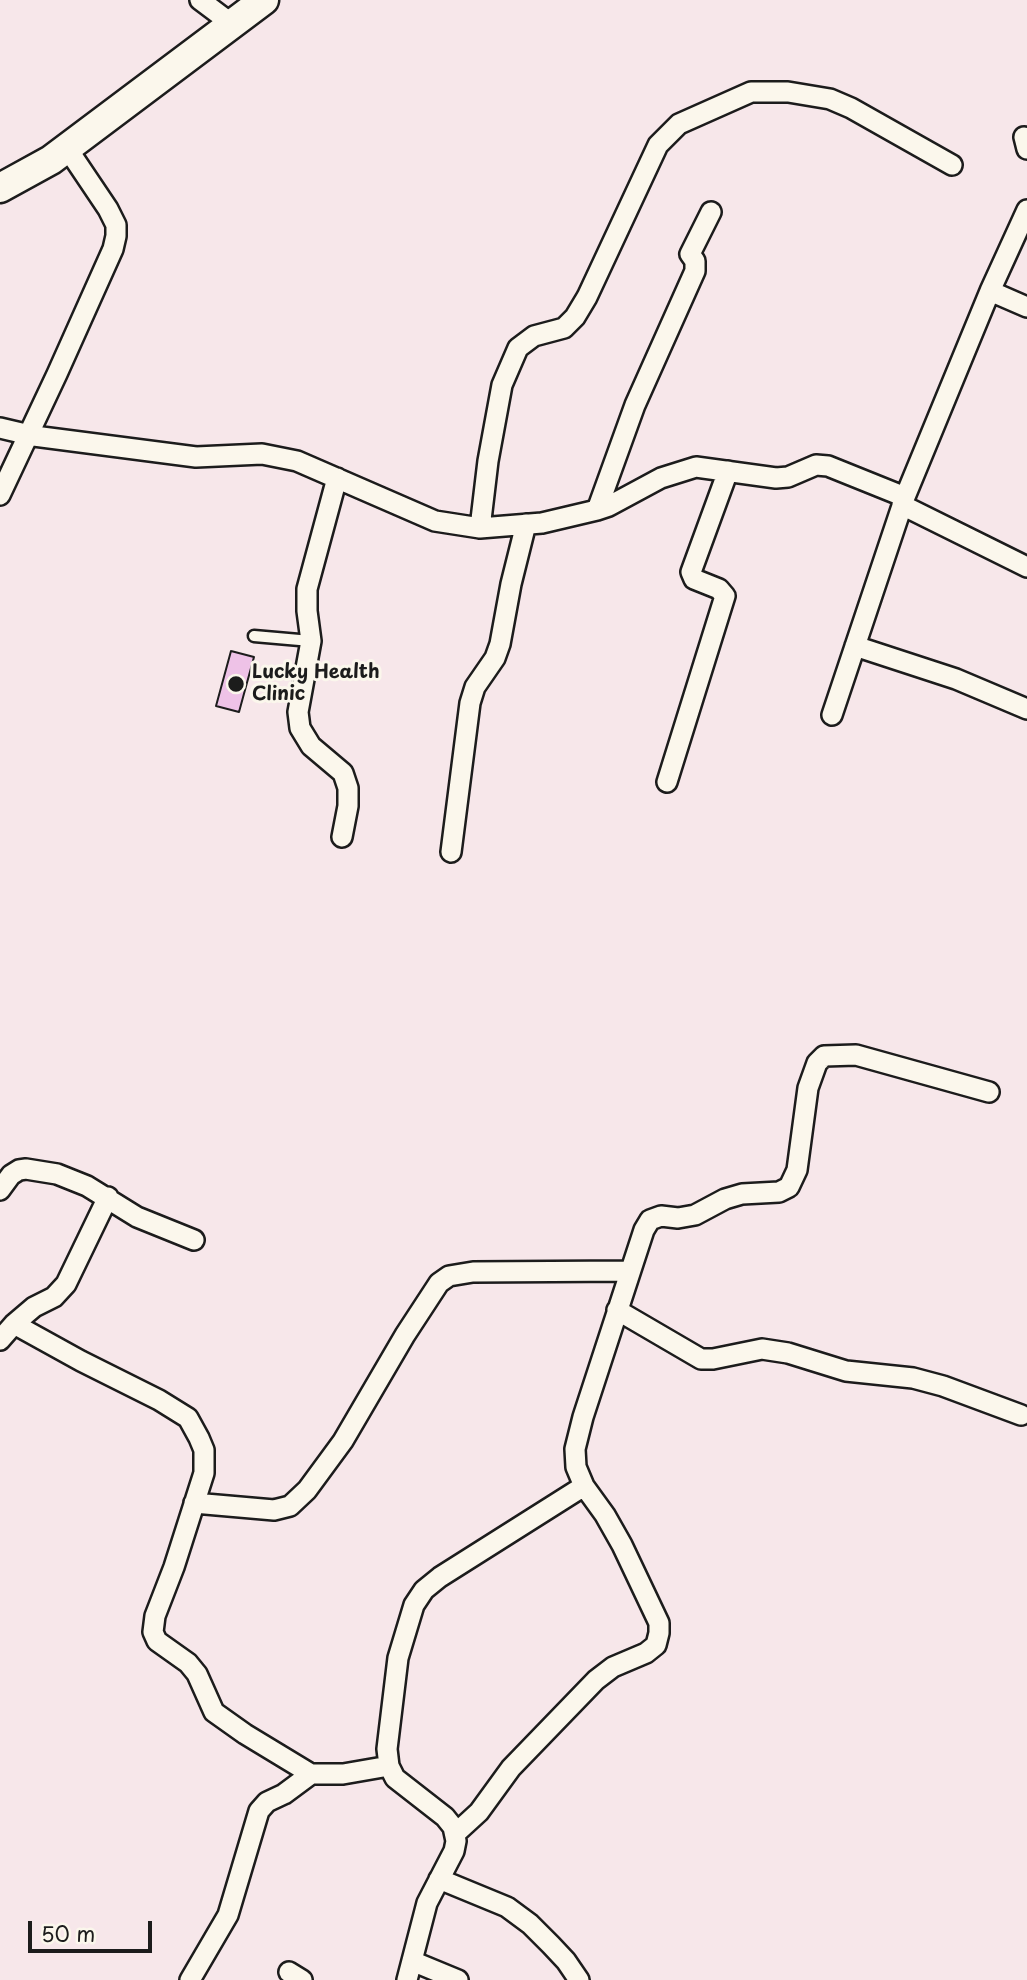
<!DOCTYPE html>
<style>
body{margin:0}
#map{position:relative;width:1027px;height:1980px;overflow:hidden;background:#f7e7ea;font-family:"Playpen Sans",sans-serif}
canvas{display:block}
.scale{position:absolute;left:28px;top:1921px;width:124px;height:32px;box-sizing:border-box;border:4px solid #1c1c1c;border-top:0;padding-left:9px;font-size:21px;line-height:24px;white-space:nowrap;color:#1c1c1c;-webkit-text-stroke:5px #fbf7ec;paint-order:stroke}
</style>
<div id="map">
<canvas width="1027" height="1980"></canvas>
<div class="scale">50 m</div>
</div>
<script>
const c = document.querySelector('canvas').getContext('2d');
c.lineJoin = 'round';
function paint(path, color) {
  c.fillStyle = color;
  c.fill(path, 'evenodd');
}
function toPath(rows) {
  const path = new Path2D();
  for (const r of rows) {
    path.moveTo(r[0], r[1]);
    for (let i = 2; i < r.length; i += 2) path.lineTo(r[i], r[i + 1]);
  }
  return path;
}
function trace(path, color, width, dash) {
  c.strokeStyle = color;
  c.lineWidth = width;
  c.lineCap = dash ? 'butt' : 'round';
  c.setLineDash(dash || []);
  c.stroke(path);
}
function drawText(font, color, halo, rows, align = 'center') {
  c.font = font + ' "Playpen Sans",sans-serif';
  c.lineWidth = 6;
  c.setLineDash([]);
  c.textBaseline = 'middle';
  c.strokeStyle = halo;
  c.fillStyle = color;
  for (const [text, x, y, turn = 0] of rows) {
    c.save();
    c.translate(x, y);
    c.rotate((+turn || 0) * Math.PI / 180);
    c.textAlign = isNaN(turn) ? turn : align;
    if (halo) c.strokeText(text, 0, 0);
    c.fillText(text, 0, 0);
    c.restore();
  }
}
const building = toPath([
 [231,651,254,657,239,712,216,706,231,651]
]);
paint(building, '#eec2e7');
trace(building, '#1c1c1c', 2);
const lane = toPath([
 [254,636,311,641]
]);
const street = toPath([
 [200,0,232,24],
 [1024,137,1027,149],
 [990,291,1027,307],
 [0,428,34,436,196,457,262,454,297,461,435,521,480,528,542,523,597,510,609,506,661,478,696,467,776,478,788,477,816,465,828,466,905,497],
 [337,478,307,589,307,611,311,641,298,712,300,728,311,746,343,773,348,788,348,806,342,837],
 [0,495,57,374,113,249,116,236,116,225,108,209,67,148],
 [902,505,1027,567],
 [597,510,635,405,695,271,695,261,690,254,711,212],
 [480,528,488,461,502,385,518,348,534,336,564,328,575,317,587,297,658,145,679,124,751,92,788,92,830,99,851,108,952,165],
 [855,646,956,679,1027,709],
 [832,715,905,497,990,291,1027,210],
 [667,782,725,596,719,589,694,579,691,572,728,471],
 [451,852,470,703,475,687,495,658,500,644,511,584,526,524],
 [0,1190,11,1175,19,1170,26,1169,57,1174,87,1186,137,1217,194,1240],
 [617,1310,701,1359,713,1359,762,1349,788,1353,846,1371,913,1378,943,1386,1021,1415],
 [14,1324,81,1361,159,1400,188,1418,199,1438,204,1450,204,1473,174,1567,155,1616,153,1632,157,1641,188,1663,197,1674,214,1712,245,1734,311,1774,343,1774,389,1766],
 [0,1340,14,1324,34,1307,54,1297,66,1284,108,1197],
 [194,1503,274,1510,290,1506,307,1490,343,1441,405,1335,439,1283,449,1276,473,1272,630,1271],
 [455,1834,479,1812,511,1768,596,1680,613,1667,646,1653,656,1645,659,1633,659,1623,622,1545,605,1515,584,1486,576,1467,575,1449,583,1417,644,1230,650,1220,661,1216,678,1218,695,1215,725,1199,742,1194,779,1192,789,1187,797,1170,808,1088,817,1063,824,1056,856,1055,989,1092],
 [439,1879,507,1907,530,1924,551,1945,566,1961,579,1980],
 [412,1961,458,1980],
 [289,1972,302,1980],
 [190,1980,228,1915,259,1811,267,1802,284,1794,311,1774],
 [407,1980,427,1903,454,1851,456,1841,453,1827,445,1817,395,1778,389,1766,387,1749,398,1658,414,1605,424,1590,440,1577,584,1486]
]);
const secondary = toPath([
 [0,188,51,160,264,0]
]);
trace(lane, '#1c1c1c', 15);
trace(street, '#1c1c1c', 24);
trace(secondary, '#1c1c1c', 33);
trace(lane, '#fbf7ec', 10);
trace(street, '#fbf7ec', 19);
trace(secondary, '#fbf7ec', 28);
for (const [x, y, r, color] of [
 [236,684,9,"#1c1c1c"]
]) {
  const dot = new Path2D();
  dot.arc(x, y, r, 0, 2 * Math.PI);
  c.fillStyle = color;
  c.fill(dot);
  trace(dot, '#fbf7ec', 2.5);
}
drawText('bold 19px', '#1c1c1c', '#fbf7ec', [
 ["Lucky Health",252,673],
 ["Clinic",252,695]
], 'left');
</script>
